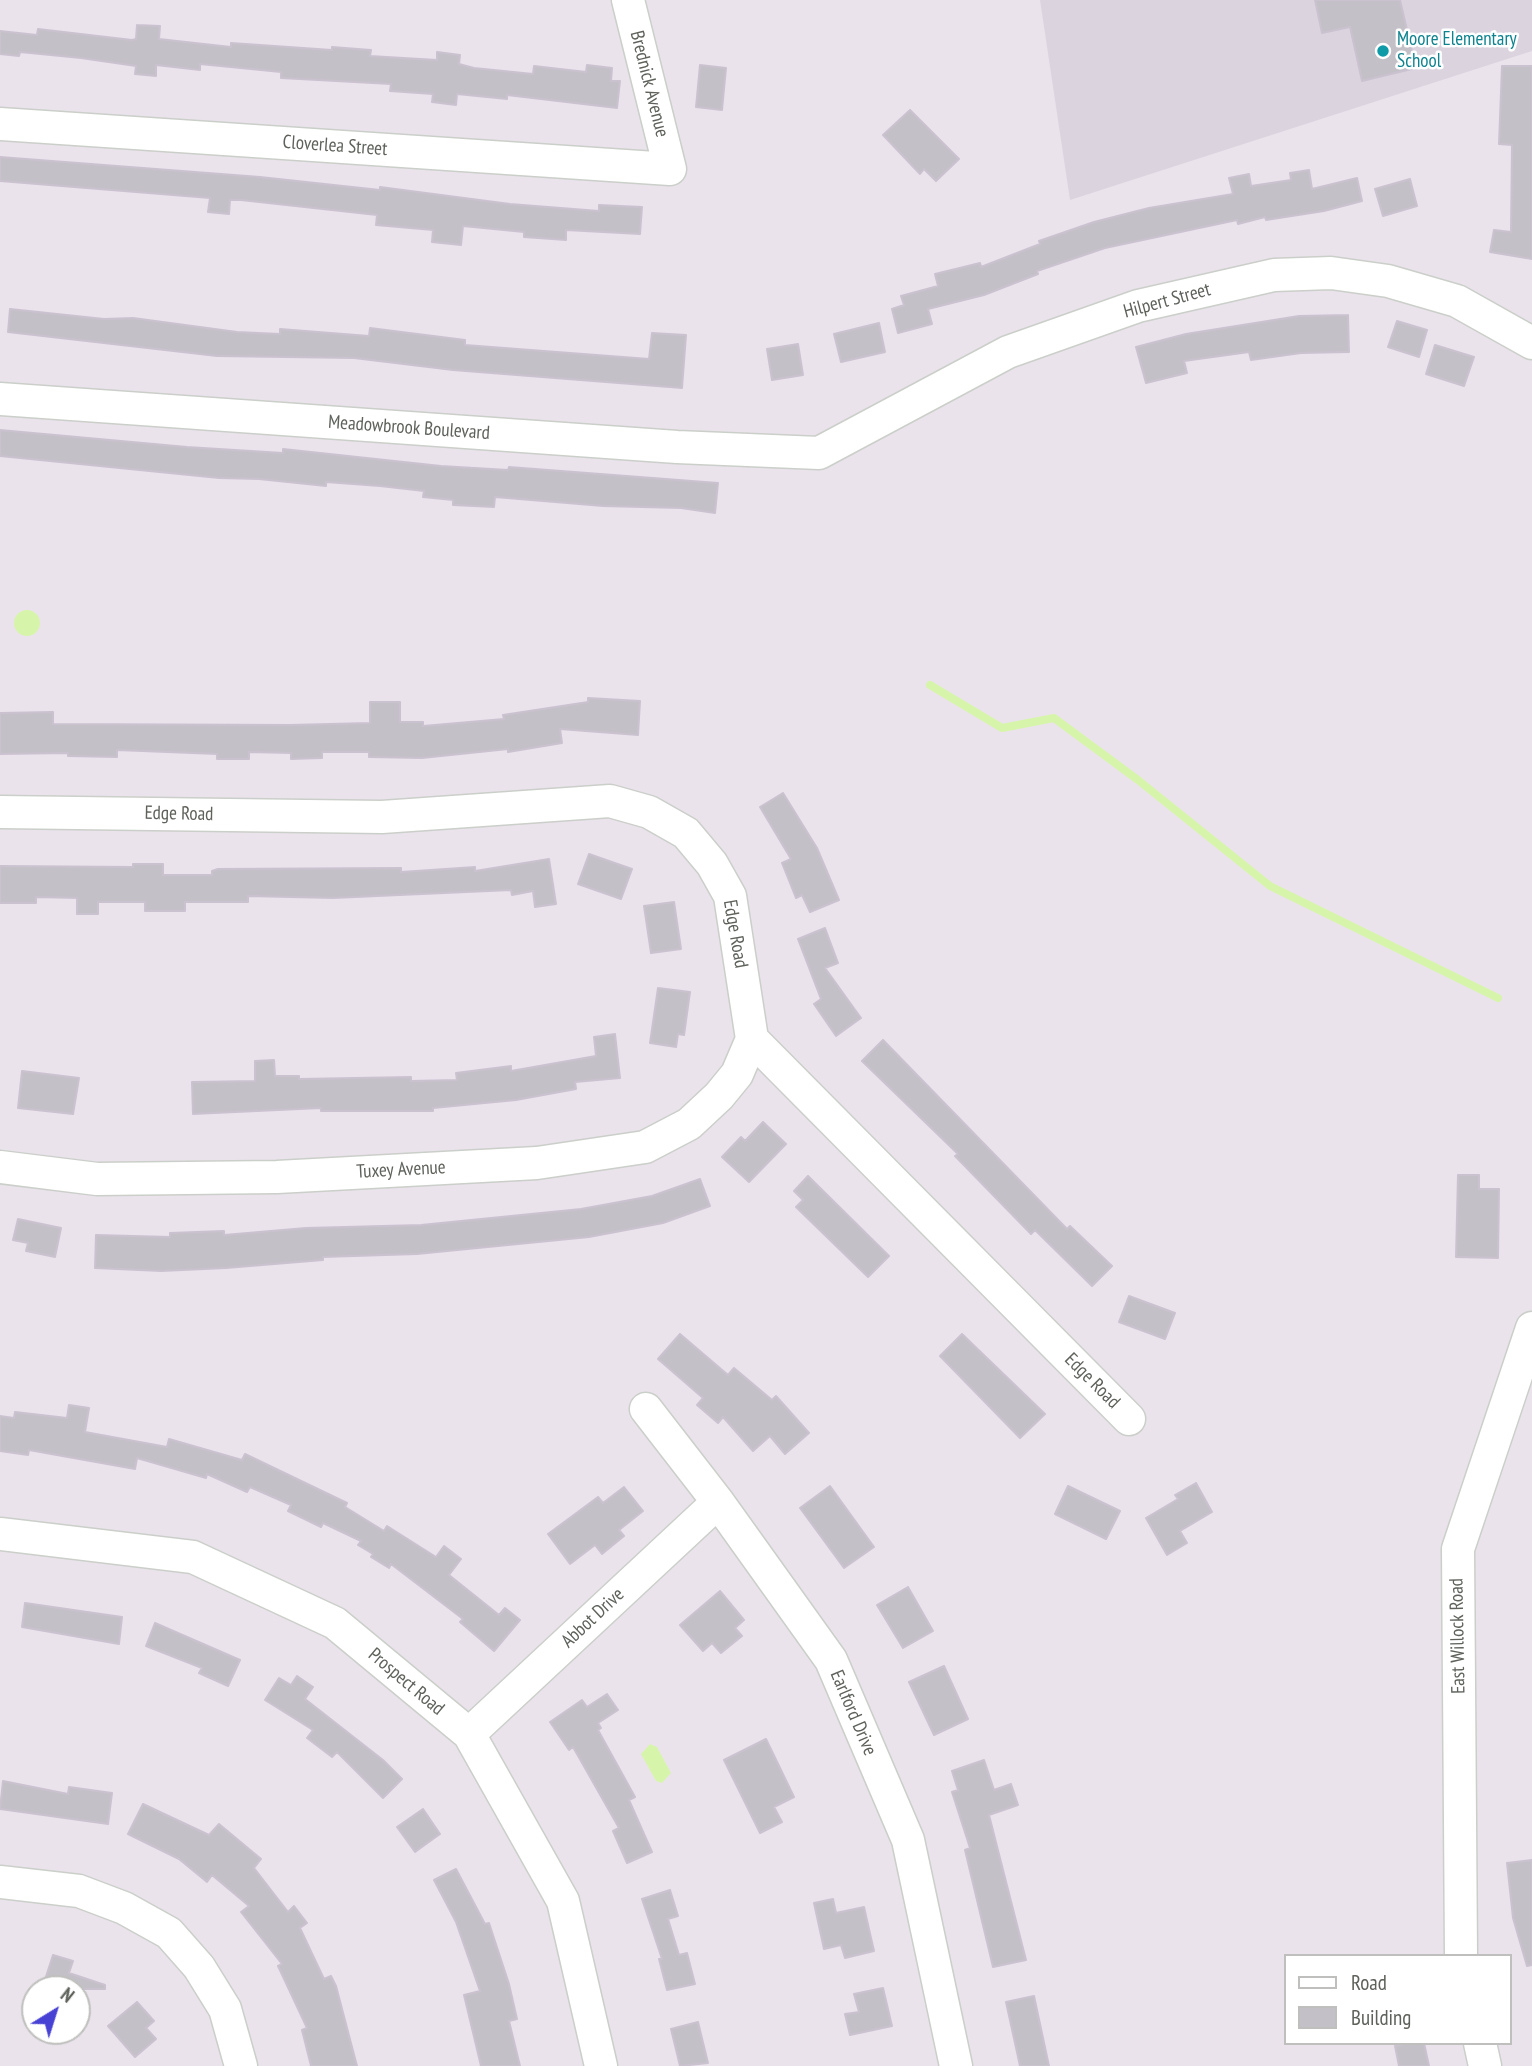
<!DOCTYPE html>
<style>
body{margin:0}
#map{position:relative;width:1532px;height:2066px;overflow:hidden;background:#eae3ec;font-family:"PT Sans Narrow",sans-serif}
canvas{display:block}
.legend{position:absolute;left:1284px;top:1954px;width:228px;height:91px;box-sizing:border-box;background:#fff;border:2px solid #bfc0bd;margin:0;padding:9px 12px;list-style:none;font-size:21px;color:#5e625b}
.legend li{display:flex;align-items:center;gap:14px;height:35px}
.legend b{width:35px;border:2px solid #bfc0bd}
.north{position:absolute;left:21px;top:1975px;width:70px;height:70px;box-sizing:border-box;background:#fff;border:2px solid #bfc0bd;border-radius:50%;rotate:38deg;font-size:19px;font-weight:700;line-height:28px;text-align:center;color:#5e625b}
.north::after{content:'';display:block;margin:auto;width:24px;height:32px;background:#4741d4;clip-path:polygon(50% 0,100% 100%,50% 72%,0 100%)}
</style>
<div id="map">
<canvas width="1532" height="2066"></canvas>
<ul class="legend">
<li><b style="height:9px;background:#fff"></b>Road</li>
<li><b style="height:19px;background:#c4c0c7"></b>Building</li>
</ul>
<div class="north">N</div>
</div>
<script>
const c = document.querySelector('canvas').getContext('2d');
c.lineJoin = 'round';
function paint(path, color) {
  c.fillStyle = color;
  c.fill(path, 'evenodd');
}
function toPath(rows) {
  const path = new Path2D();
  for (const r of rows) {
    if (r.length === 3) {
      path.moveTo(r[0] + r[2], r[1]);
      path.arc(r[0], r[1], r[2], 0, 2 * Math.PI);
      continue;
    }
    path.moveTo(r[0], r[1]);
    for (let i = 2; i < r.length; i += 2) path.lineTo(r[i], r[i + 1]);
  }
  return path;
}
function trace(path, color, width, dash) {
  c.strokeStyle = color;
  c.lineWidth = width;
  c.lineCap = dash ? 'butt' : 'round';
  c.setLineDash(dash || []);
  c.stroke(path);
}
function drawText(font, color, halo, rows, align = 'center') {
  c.font = font + ' "PT Sans Narrow",sans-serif';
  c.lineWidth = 5;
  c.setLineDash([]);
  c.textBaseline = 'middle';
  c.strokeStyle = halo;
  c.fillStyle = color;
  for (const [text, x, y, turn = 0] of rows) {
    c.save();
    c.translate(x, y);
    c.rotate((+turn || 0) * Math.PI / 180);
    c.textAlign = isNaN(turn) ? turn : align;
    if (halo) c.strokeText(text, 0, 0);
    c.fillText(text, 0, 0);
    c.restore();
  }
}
paint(toPath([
 [1040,0,1532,0,1532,51,1070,200]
]), '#dbd4df');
paint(toPath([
 [27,623,13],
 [650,1744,657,1747,671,1773,662,1783,656,1781,641,1754]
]), '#d7f5aa');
trace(toPath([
 [930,685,1002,728,1054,718,1138,780,1270,886,1498,998]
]), '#d7f5aa', 8);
const building = toPath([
 [1315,0,1400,0,1416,68,1362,81,1350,27,1322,33,1315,0],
 [137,25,160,26,159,39,231,47,231,43,332,50,332,47,371,50,370,56,437,60,437,52,460,55,459,64,474,68,533,74,534,66,586,72,587,65,612,68,611,81,620,81,617,108,507,95,507,99,457,94,456,105,432,102,433,94,390,91,391,84,281,78,281,72,200,64,200,70,156,65,156,76,135,74,136,66,81,58,20,52,19,56,0,54,0,31,37,35,38,29,132,40,136,39,137,25],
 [700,65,726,68,722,110,696,107,700,65],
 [1502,66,1532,66,1532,259,1490,252,1494,230,1511,232,1512,145,1499,144,1502,66],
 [910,110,959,159,936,181,924,169,920,174,883,135,910,110],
 [0,157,260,177,380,190,380,187,510,204,599,211,599,205,642,207,640,234,566,230,566,240,524,237,524,232,463,226,461,245,432,242,433,230,376,225,377,215,241,200,230,200,229,214,208,212,210,198,0,181,0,157],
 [1309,170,1312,189,1357,178,1362,201,1324,211,1266,220,1265,217,1238,224,1237,220,1105,248,1037,271,1038,274,984,295,928,309,932,324,898,333,892,309,904,305,901,296,938,286,935,274,980,263,981,267,1040,244,1039,241,1094,222,1149,208,1233,194,1229,178,1249,174,1251,186,1291,180,1290,173,1309,170],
 [1410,179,1417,206,1383,216,1375,189,1410,179],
 [10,309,104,319,133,318,237,332,280,334,280,329,369,336,370,328,465,340,465,345,649,359,652,333,686,335,682,388,453,370,354,358,217,356,8,332,10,309],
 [1348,315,1349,352,1301,353,1251,360,1249,352,1184,361,1187,373,1146,383,1136,347,1186,334,1299,316,1348,315],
 [1397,321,1427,330,1419,357,1388,347,1397,321],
 [879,323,885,352,841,362,834,334,879,323],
 [798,344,803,375,772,380,767,349,798,344],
 [1435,345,1474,357,1464,386,1426,374,1435,345],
 [0,430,187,447,283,453,283,449,441,466,508,470,509,467,718,483,715,513,681,508,603,506,495,497,494,507,453,505,453,500,423,497,424,491,380,486,326,482,326,486,259,479,219,478,0,456,0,430],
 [588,698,640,701,638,735,560,729,562,743,508,752,508,749,422,758,369,757,369,752,322,752,322,758,291,759,291,753,249,752,249,759,217,759,217,754,117,750,117,757,68,756,68,753,0,754,0,713,53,712,53,724,290,725,370,723,370,702,400,702,400,722,423,722,423,726,504,719,503,715,588,702,588,698],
 [783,793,817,848,839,900,810,912,802,895,796,898,782,863,791,859,760,807,783,793],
 [589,854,632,869,621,899,578,884,589,854],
 [549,859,556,904,535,907,533,891,512,895,511,890,333,898,248,896,248,902,185,902,185,911,145,911,145,902,98,902,98,914,77,914,77,898,36,897,36,903,0,903,0,866,133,867,133,864,163,864,163,875,212,875,212,871,218,869,401,868,401,872,475,867,475,871,549,859],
 [674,902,681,949,651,953,644,906,674,902],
 [825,928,838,963,825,968,861,1018,836,1036,814,1004,821,999,798,939,825,928],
 [658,988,690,992,684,1035,678,1034,676,1047,650,1043,658,988],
 [615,1034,620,1078,575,1082,576,1089,516,1100,433,1108,433,1111,321,1111,321,1108,193,1114,192,1082,255,1081,255,1061,274,1060,275,1076,299,1076,299,1079,411,1077,411,1081,457,1080,456,1073,511,1066,511,1071,596,1056,594,1037,615,1034],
 [883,1040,1067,1229,1070,1226,1112,1266,1092,1286,1035,1230,1031,1234,955,1156,958,1154,862,1061,883,1040],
 [22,1071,79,1078,73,1114,18,1108,22,1071],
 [763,1122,786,1144,749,1182,722,1157,741,1137,745,1141,763,1122],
 [1458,1175,1479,1175,1479,1189,1499,1189,1498,1258,1456,1257,1458,1175],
 [808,1176,889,1256,868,1277,796,1207,803,1200,794,1191,808,1176],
 [700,1179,710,1206,663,1223,589,1237,417,1254,323,1257,323,1260,226,1268,161,1271,95,1268,96,1235,170,1237,170,1233,224,1231,224,1235,306,1228,421,1225,581,1209,652,1196,700,1179],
 [18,1219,61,1228,55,1257,26,1251,28,1243,13,1240,18,1219],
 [1129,1296,1175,1313,1165,1339,1119,1322,1129,1296],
 [680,1334,728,1375,734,1368,772,1400,776,1396,809,1433,785,1454,770,1436,753,1451,723,1417,718,1423,697,1405,703,1398,658,1359,680,1334],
 [962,1334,1045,1414,1020,1438,940,1356,962,1334],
 [69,1405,89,1408,85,1432,167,1447,169,1439,242,1460,245,1454,347,1503,345,1507,384,1531,387,1526,436,1557,444,1546,461,1559,449,1575,499,1615,505,1608,520,1620,494,1651,460,1622,463,1619,391,1564,389,1568,371,1557,373,1554,358,1545,361,1541,323,1523,321,1527,288,1511,291,1505,250,1487,247,1492,207,1474,206,1478,137,1458,135,1469,29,1450,28,1455,0,1451,0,1416,14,1418,15,1412,67,1418,69,1405],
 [1196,1483,1212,1512,1180,1531,1187,1543,1167,1555,1146,1518,1178,1499,1175,1495,1196,1483],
 [830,1486,874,1547,844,1568,800,1508,830,1486],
 [1068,1486,1120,1511,1106,1539,1055,1514,1068,1486],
 [624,1487,643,1511,619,1530,624,1536,602,1554,595,1545,570,1564,548,1534,598,1497,603,1503,624,1487],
 [908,1587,933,1631,903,1648,877,1605,908,1587],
 [720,1591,744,1620,735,1628,742,1636,721,1653,712,1643,703,1651,680,1625,720,1591],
 [25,1603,122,1617,119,1644,22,1627,25,1603],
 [155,1623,240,1660,228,1686,199,1673,202,1668,146,1646,155,1623],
 [944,1666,968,1719,934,1735,909,1682,944,1666],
 [297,1676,313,1687,305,1699,383,1760,402,1779,383,1798,337,1752,332,1757,307,1738,313,1730,265,1700,279,1678,291,1685,297,1676],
 [607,1694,618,1710,598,1723,601,1728,598,1730,635,1797,629,1800,652,1852,627,1863,613,1831,619,1828,573,1747,569,1750,550,1722,582,1700,587,1707,607,1694],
 [766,1739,794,1797,774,1807,782,1822,760,1833,724,1760,766,1739],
 [984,1760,994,1790,1011,1784,1018,1805,989,1815,1026,1960,993,1967,965,1850,970,1848,952,1792,958,1790,952,1771,984,1760],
 [3,1781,68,1794,69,1787,112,1793,108,1824,0,1809,3,1781],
 [143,1804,209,1835,219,1824,261,1859,254,1868,288,1912,294,1906,307,1923,300,1928,324,1979,331,1976,336,1986,357,2066,311,2066,302,2030,307,2028,278,1966,282,1964,241,1912,249,1906,212,1875,207,1882,179,1859,128,1834,143,1804],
 [423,1809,440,1834,415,1852,397,1827,423,1809],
 [1532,1860,1532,1965,1527,1966,1513,1918,1507,1863,1532,1860],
 [456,1869,485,1924,489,1923,509,1984,517,2019,509,2021,520,2066,481,2066,464,1995,480,1991,456,1922,434,1880,456,1869],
 [670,1890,678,1916,668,1919,679,1955,687,1953,695,1984,667,1990,659,1959,662,1959,642,1899,670,1890],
 [833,1899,836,1913,864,1907,874,1951,845,1958,841,1945,824,1949,814,1903,833,1899],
 [53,1955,73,1961,69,1973,105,1985,105,1989,42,1989,53,1955],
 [883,1988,892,2026,850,2035,845,2014,859,2012,854,1994,883,1988],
 [1034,1996,1049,2066,1020,2066,1006,2002,1034,1996],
 [137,2002,154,2021,146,2028,156,2039,135,2057,108,2026,137,2002],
 [698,2022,708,2063,680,2066,671,2029,698,2022],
 [1410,2043,1424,2043,1429,2066,1399,2066,1395,2046,1410,2043]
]);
paint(building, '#c4c0c7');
trace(building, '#cbc2d0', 2);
const minor = toPath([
 [0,124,670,169,628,0],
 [0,399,677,447,819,453,1008,352,1138,306,1274,275,1331,273,1388,281,1457,301,1532,343],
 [0,812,382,817,610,801,649,812,686,833,712,864,730,896,752,1039,1129,1419],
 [0,1167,97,1179,277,1177,537,1163,645,1147,689,1124,719,1096,737,1074,752,1039],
 [646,1409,718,1502,831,1660,908,1840,956,2066],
 [0,1534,193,1557,335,1623,469,1734,563,1901,601,2066],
 [469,1734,718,1502],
 [0,1882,79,1891,124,1908,169,1933,199,1967,225,2009,241,2066],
 [1461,1956,1458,1549,1532,1328],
 [1480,2043,1485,2066]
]);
trace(minor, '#cbcfc9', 35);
trace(minor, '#fff', 32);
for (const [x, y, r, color] of [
 [1383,51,7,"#0f9aa8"]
]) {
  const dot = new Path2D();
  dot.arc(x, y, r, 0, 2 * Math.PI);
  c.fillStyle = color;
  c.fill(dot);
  trace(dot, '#fff', 2.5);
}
drawText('19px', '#0d838f', '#fff', [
 ["Moore Elementary",1397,40],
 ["School",1397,62]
], 'left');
drawText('19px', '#5e625b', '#fff', [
 ["Brednick Avenue",649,84,76],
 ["Cloverlea Street",335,146,4],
 ["Hilpert Street",1167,301,-15],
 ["Meadowbrook Boulevard",409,428,4],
 ["Edge Road",179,814,1],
 ["Edge Road",735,934,80],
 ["Tuxey Avenue",401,1170,-3],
 ["Edge Road",1092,1381,45],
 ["Abbot Drive",593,1618,-43],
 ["East Willock Road",1458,1636,-91],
 ["Prospect Road",406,1682,40],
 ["Earlford Drive",853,1713,67]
]);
</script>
